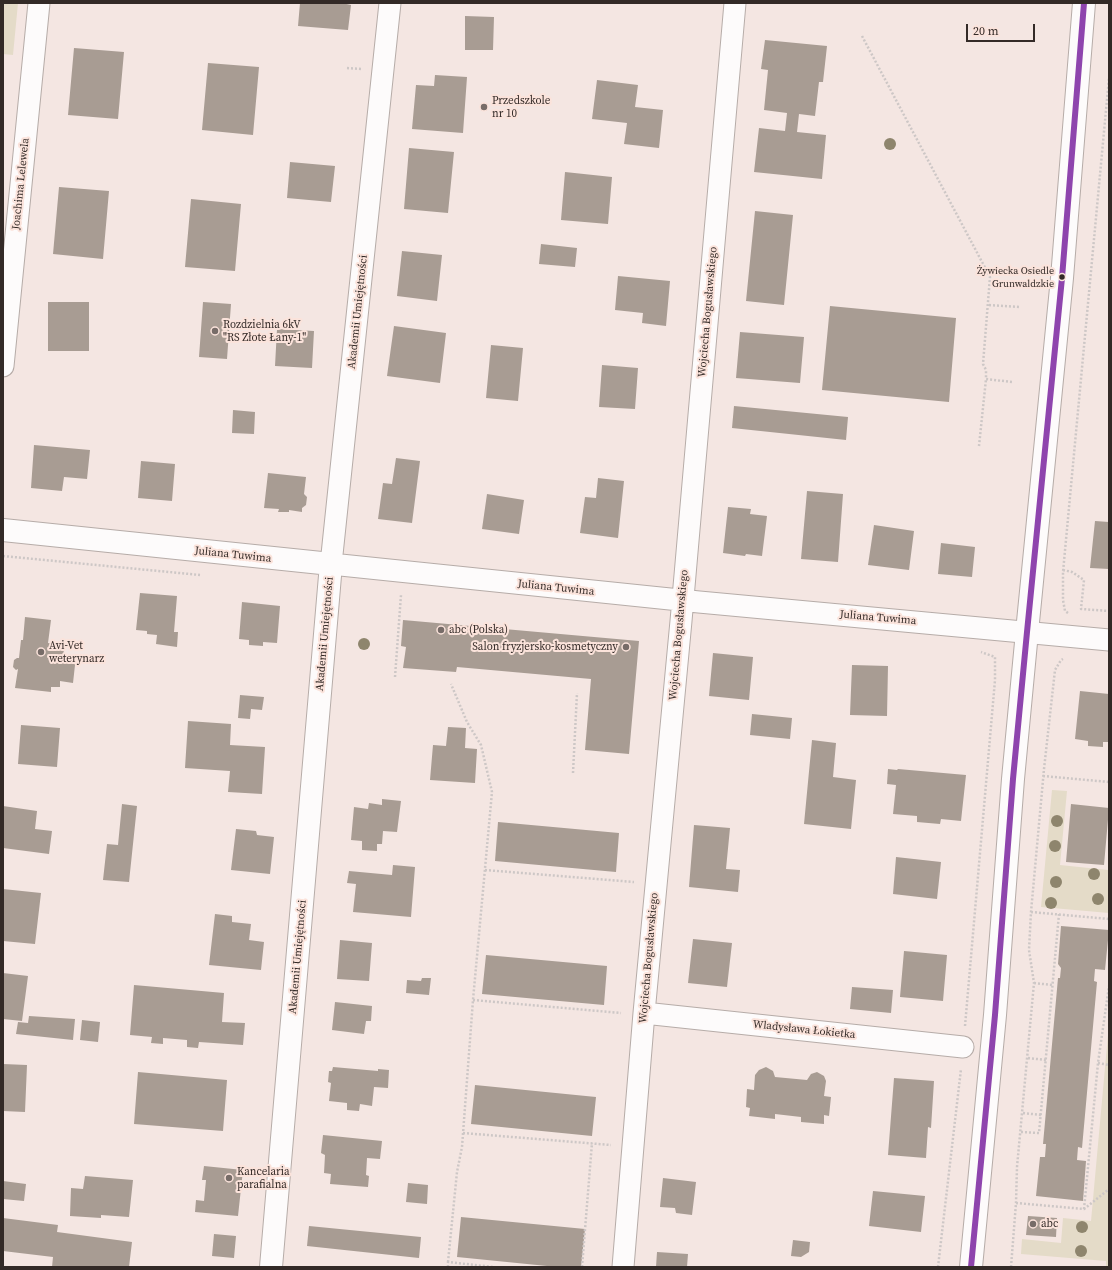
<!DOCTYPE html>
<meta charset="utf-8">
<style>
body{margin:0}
#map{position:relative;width:1112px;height:1270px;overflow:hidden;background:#f4e6e2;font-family:"Source Serif 4",serif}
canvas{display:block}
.frame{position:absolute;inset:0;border:4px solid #332a27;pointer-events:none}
.scale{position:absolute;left:966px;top:24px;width:69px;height:18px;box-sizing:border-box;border:2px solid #332a27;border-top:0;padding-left:5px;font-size:12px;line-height:14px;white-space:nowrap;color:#332a27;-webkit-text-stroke:3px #fbe3db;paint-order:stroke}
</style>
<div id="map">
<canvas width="1112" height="1270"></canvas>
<div class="frame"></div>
<div class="scale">20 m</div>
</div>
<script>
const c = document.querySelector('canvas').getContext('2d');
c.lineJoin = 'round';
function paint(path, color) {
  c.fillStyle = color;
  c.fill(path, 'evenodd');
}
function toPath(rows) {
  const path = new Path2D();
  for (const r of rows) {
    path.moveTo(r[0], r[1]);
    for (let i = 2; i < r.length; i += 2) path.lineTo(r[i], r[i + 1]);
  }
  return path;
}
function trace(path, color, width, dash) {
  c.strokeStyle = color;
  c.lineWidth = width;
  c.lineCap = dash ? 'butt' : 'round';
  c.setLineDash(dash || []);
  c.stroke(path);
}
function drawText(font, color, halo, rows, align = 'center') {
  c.font = font + ' "Source Serif 4",serif';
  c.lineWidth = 4;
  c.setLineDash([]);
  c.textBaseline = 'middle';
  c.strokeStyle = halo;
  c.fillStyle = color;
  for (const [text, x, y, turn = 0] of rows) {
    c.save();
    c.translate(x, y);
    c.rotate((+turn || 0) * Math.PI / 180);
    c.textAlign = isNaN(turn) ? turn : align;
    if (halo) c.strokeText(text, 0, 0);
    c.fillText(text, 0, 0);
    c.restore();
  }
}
paint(toPath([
 [3,3,18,3,13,55,3,54],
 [1052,790,1067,791,1060,865,1108,870,1109,865,1109,913,1041,907],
 [1109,1024,1109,1267,1106,1267,1106,1261,1021,1254,1022,1239,1061,1243,1063,1218,1091,1221]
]), '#e4dbc8');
paint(toPath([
 [300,3,342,3,351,5,348,30,298,26],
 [465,16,494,17,493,50,465,50],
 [765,40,827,46,823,82,819,82,815,116,799,114,797,132,826,135,822,179,754,172,759,128,785,131,787,113,764,110,768,70,761,69],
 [74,48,124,52,118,119,68,115],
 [208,63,259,67,253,135,202,130],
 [435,75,467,77,463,133,412,129,416,85,434,86],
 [597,80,638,85,635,107,663,110,659,148,624,144,627,123,592,119],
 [409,148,454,152,448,213,404,209],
 [290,162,335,166,331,202,287,198],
 [565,172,612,177,608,224,561,220],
 [59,187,109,191,103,259,53,254],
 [191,199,241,204,235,271,185,267],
 [755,211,793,215,784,305,746,301],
 [541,244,577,248,575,267,539,264],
 [402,251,442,255,437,301,397,296],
 [618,276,670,281,666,326,642,323,643,313,615,310],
 [48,302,89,302,89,351,48,351],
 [203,302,231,304,227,359,199,357],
 [830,306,956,318,949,402,822,390],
 [394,326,446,333,440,383,387,376],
 [277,329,314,331,312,368,275,366],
 [740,332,804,337,800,383,736,378],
 [491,345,523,348,518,401,486,398],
 [602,365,638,368,635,409,599,407],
 [734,406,848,417,846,440,732,428],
 [233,410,255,412,254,434,232,433],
 [34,445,90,450,87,479,64,477,62,491,31,488],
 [396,458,420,461,412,523,378,519,383,483,392,484],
 [141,461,175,464,172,501,138,498],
 [268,473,306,477,304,494,307,497,306,505,302,508,302,512,289,510,289,512,278,512,279,509,264,508],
 [598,478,624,481,618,538,580,533,585,497,596,498],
 [807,491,843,494,838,562,801,559],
 [487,494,524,500,519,534,482,529],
 [728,507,751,509,750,514,767,516,762,556,746,554,745,556,723,553],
 [1095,521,1109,522,1109,569,1090,568],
 [874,525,914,531,909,570,868,565],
 [941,543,975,547,972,577,938,574],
 [140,593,177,596,174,632,178,632,177,647,156,644,157,635,147,634,147,631,136,630],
 [242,602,280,606,277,643,263,642,263,646,249,645,249,640,239,639],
 [25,617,51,620,48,643,56,644,55,649,64,650,63,655,76,656,73,683,60,681,60,687,51,687,51,692,15,688,18,669,16,670,13,667,14,660,17,658,19,658,21,640,23,640],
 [403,620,639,641,629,754,585,750,591,679,457,667,456,672,403,668,406,647,401,646],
 [713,653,753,657,749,700,709,696],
 [852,665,888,666,887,716,850,715],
 [1080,691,1109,694,1109,742,1103,742,1103,747,1088,746,1088,741,1075,739],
 [240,695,264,697,262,710,251,709,250,719,238,718],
 [752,714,792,718,790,739,750,735],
 [188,721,231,724,230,745,265,747,262,794,228,792,230,771,185,768],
 [21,725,60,728,57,767,18,764],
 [448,727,466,728,465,748,477,749,475,783,430,780,433,745,446,746],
 [812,740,836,743,833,777,856,780,851,829,804,824],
 [888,769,897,770,898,769,966,775,961,821,941,819,940,824,917,822,917,816,893,814,896,785,887,784],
 [382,799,401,801,397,832,383,831,382,844,377,844,377,851,362,850,362,841,351,840,354,807,368,809,369,803,382,805],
 [122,804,137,806,129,882,103,880,107,844,118,845],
 [1071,804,1109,808,1104,865,1066,862],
 [3,806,37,811,35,829,52,831,49,854,3,848],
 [498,822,619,833,616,872,495,861],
 [694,825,730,828,726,869,740,870,738,892,689,887],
 [236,829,256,831,257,835,274,837,270,874,231,870],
 [896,857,941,862,937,899,893,894],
 [393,865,415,867,411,917,353,912,356,884,347,883,349,871,392,875],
 [3,889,41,893,35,944,3,941],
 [215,914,232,916,232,922,251,924,249,940,264,942,261,970,209,965],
 [1061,926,1109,930,1105,970,1095,969,1094,981,1097,982,1082,1148,1078,1147,1077,1160,1086,1161,1083,1201,1036,1196,1040,1157,1045,1157,1046,1144,1043,1144,1058,978,1060,978,1061,968,1058,964],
 [693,939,732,943,727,987,688,983],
 [340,940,372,943,369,981,337,979],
 [904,951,947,955,943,1001,900,997],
 [486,955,607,966,604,1005,482,994],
 [3,973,28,976,22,1021,3,1019],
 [422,978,431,978,429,995,406,993,407,980,421,981],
 [134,985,224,993,222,1022,245,1023,243,1045,199,1042,198,1048,187,1047,187,1040,163,1038,163,1044,151,1043,152,1037,130,1035],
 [852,987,893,990,891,1013,850,1009],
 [335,1002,372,1006,371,1021,366,1021,364,1034,332,1030],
 [29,1016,75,1019,73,1040,16,1034,18,1022,28,1023],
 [82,1020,100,1022,98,1042,80,1040],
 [3,1064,27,1065,25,1112,3,1111],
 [333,1067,378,1071,378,1069,389,1070,388,1088,374,1087,372,1106,360,1104,359,1111,347,1110,347,1103,329,1101,331,1083,328,1082,329,1071,332,1071],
 [766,1067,773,1071,775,1077,807,1080,811,1074,817,1072,824,1076,826,1081,824,1096,831,1097,829,1116,824,1115,824,1124,801,1122,801,1117,775,1114,775,1119,749,1116,750,1108,746,1107,747,1089,754,1090,755,1075,759,1070],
 [138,1072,227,1080,223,1131,134,1124],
 [894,1078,934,1081,931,1128,928,1127,926,1158,888,1155],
 [475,1085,596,1097,592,1136,471,1124],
 [323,1135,382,1141,380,1159,367,1158,366,1175,369,1176,368,1187,330,1184,331,1174,324,1173,325,1155,321,1153],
 [204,1166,243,1170,238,1216,195,1212,196,1200,204,1201,206,1180,202,1180],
 [85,1176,133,1180,129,1217,101,1215,101,1218,70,1216,71,1188,83,1189],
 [663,1178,696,1182,692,1215,676,1213,675,1208,660,1207],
 [3,1181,26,1184,24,1201,3,1199],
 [408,1183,428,1185,427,1204,406,1202],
 [873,1191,925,1196,921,1232,869,1226],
 [1028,1216,1057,1218,1056,1237,1026,1235],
 [461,1217,585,1229,581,1267,557,1267,457,1257],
 [3,1218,58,1225,57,1232,132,1242,129,1267,52,1267,53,1257,3,1251],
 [309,1226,421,1237,419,1258,307,1246],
 [214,1234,236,1236,234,1258,212,1256],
 [793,1240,810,1242,809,1252,801,1257,791,1256],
 [657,1252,688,1254,687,1267,656,1267]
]), '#a89c93');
const street = toPath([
 [390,3,331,564,699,602,1109,640],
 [3,366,39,3],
 [644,1013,963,1047],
 [623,1267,644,1013,681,621,735,3]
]);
const secondary = toPath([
 [3,530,331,564,271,1267],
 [971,1267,995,1015,1013,779,1027,632,1062,278,1084,3]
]);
trace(street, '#b6aca8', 23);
trace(secondary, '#b6aca8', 24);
trace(toPath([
 [862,36,990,277,983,364,986,370,986,379,1012,382],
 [347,68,362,69],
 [989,305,1019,307],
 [979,446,986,379],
 [3,556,200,575],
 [1063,570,1072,572,1084,580,1081,609,1109,611],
 [1068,613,1065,611,1063,600,1063,572,1109,78],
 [395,677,401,595],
 [573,773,577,693],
 [1043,776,1109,782],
 [485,870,634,882],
 [1031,912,1109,919],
 [1034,983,1052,985],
 [473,1000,621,1013],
 [965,1026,995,680,995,657,981,652],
 [1028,1058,1046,1060],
 [1098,1063,1109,1065],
 [1023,1113,1041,1115],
 [1021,1132,1039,1133,1059,914],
 [463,1133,611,1145],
 [1016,1203,1084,1209,1109,1189],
 [1084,1209,1098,1063,1109,986],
 [448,1262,457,1172,462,1147,473,1000,492,792,481,745,467,722,451,684],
 [448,1267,448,1262,493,1267],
 [582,1267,592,1143],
 [938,1267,961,1069],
 [1011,1267,1016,1203,1017,1167,1034,983,1029,950,1031,912,1044,769,1055,670,1061,660,1063,659]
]), '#cdc7c6', 2.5, [2, 2]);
trace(street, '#fdfbfb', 21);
trace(secondary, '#fdfbfb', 22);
trace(toPath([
 [971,1267,995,1015,1013,779,1027,632,1062,278,1084,3]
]), '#8e44ad', 6);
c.fillStyle = '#8e856d';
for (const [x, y] of [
 [890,144],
 [364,644],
 [1057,821],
 [1055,846],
 [1094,874],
 [1056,882],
 [1098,899],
 [1051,903],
 [1082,1227],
 [1081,1251]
]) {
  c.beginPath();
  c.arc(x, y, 6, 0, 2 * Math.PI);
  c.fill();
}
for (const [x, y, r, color] of [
 [484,107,4,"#776c68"],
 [1062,277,3.5,"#332a27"],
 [215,331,4,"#776c68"],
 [441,630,4,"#776c68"],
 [626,647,4,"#776c68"],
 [41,652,4,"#776c68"],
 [229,1178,4,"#776c68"],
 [1033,1224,4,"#776c68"]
]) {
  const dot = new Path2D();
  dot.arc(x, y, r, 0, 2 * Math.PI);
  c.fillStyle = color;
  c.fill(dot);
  trace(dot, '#fbe3db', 1.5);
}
drawText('10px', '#332a27', '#fbe3db', [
 ["Żywiecka Osiedle",1054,271],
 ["Grunwaldzkie",1054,284]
], 'right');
drawText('11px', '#332a27', '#fbe3db', [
 ["Przedszkole",492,101],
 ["nr 10",492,114],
 ["Rozdzielnia 6kV",223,325],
 ["\"RS Złote Łany-1\"",223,338],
 ["abc (Polska)",449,630],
 ["Avi-Vet",49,646],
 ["weterynarz",49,659],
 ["Salon fryzjersko-kosmetyczny",618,647,"right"],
 ["Kancelaria",237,1172],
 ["parafialna",237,1185],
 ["abc",1041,1224]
], 'left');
drawText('11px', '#332a27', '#fbe3db', [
 ["Joachima Lelewela",21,184,-84],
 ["Akademii Umiejętności",358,312,-84],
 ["Wojciecha Bogusławskiego",708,312,-85],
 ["Juliana Tuwima",233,555,6],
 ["Juliana Tuwima",556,588,6],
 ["Juliana Tuwima",878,618,5],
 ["Akademii Umiejętności",325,634,-85],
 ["Wojciecha Bogusławskiego",679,635,-85],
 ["Akademii Umiejętności",298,957,-85],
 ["Wojciecha Bogusławskiego",649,958,-85],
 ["Wladysława Łokietka",804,1030,6]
]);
</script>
